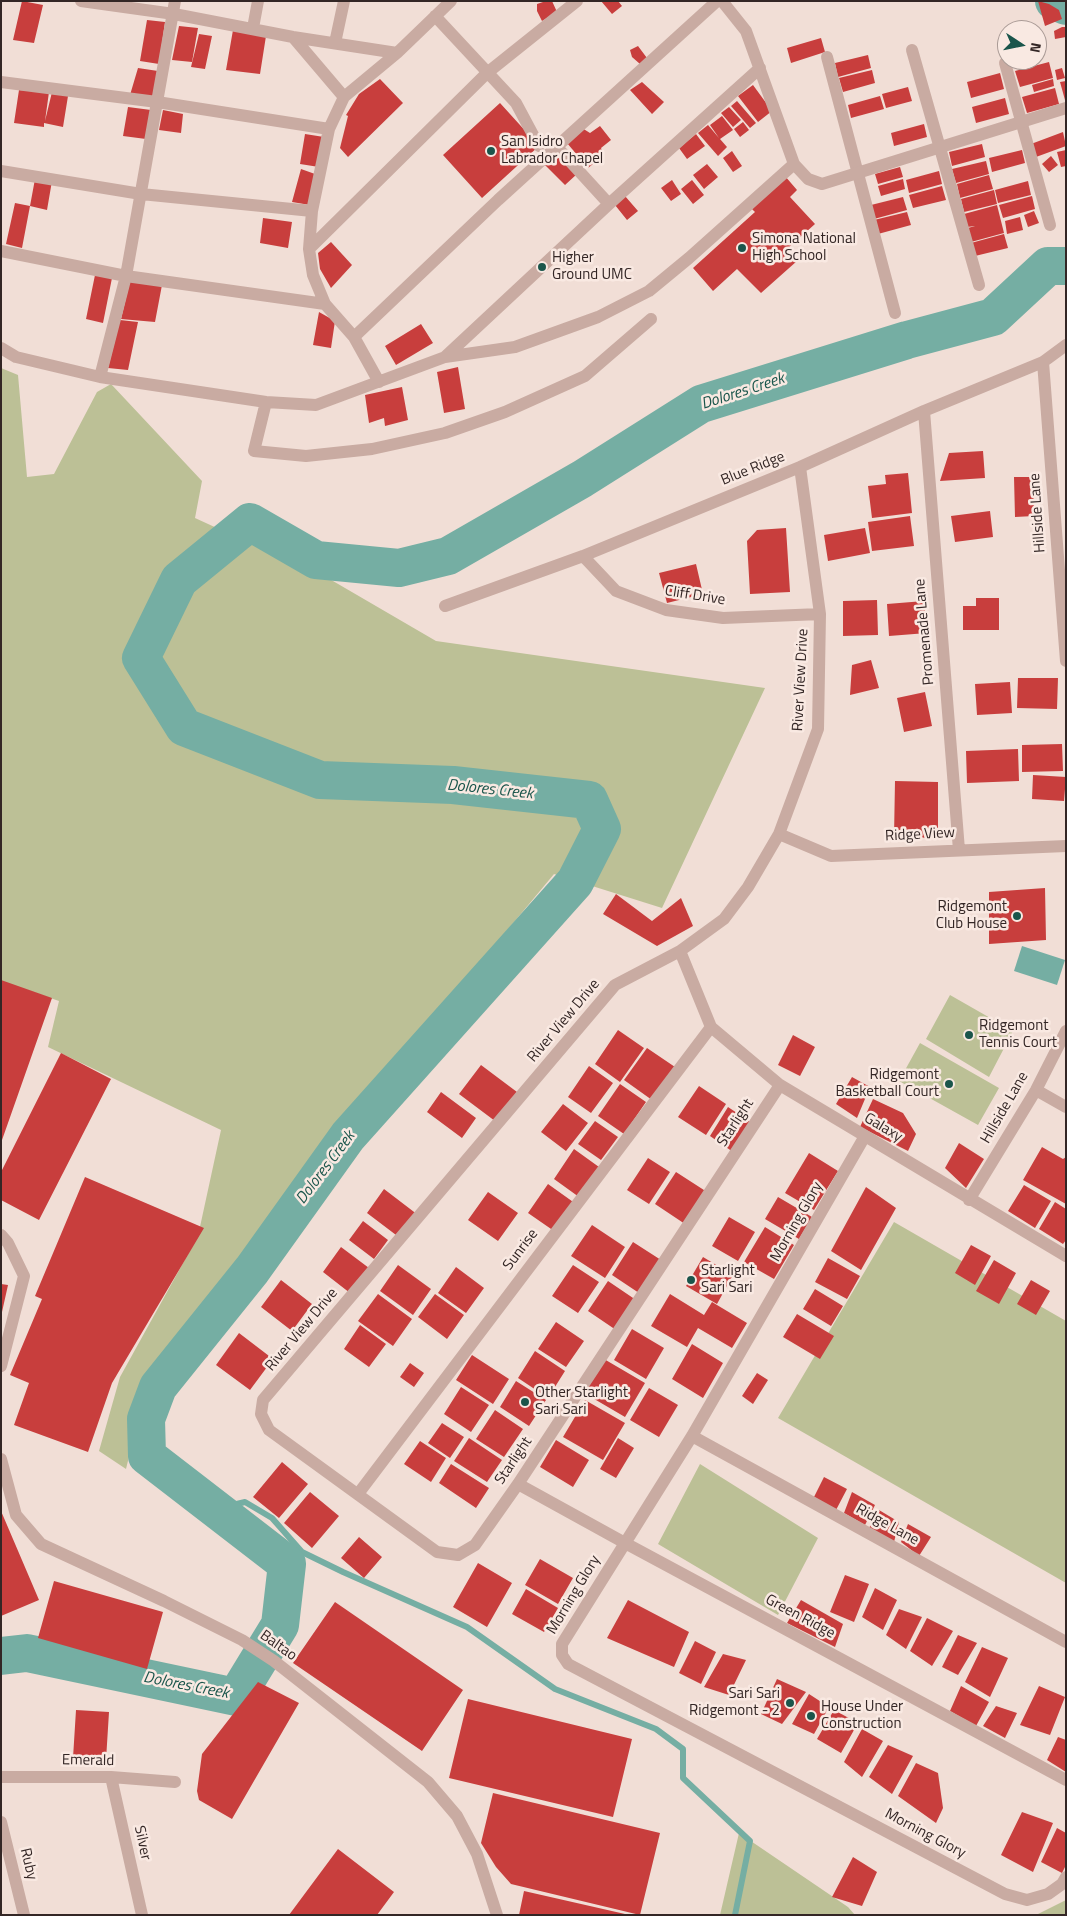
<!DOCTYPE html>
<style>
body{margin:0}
#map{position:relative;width:1067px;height:1916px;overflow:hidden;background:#f1ded6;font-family:"Titillium Web",sans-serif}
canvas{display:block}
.frame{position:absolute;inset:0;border:2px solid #332625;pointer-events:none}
.north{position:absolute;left:997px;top:20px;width:50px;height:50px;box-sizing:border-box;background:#f9e9e2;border:1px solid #aa9b96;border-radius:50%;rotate:101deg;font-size:14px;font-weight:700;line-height:20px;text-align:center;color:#332625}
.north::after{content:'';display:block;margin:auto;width:18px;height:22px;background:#1a554b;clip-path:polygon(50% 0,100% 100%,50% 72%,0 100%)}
</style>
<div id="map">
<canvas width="1067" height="1916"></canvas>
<div class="frame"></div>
<div class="north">N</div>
</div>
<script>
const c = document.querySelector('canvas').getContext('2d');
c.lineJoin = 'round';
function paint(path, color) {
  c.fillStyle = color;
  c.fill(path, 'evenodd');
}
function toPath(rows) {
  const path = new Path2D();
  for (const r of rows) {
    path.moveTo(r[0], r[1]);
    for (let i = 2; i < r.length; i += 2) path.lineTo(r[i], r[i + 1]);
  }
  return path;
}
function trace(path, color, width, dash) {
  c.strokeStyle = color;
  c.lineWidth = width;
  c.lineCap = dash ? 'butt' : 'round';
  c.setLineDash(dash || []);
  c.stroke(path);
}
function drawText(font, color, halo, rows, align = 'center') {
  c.font = font + ' "Titillium Web",sans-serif';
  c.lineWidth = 5;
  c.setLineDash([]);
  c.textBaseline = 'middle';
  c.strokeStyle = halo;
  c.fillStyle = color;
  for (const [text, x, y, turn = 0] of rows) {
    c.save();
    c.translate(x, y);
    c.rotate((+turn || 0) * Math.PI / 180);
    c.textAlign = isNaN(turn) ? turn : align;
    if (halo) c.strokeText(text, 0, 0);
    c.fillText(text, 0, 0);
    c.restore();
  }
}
paint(toPath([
 [1,368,18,375,27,477,54,474,97,392,111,384,202,481,195,518,219,529,254,535,436,641,765,688,662,908,554,874,267,1219,143,1399,126,1469,99,1451,120,1377,198,1236,221,1130,48,1047,59,1001,1,981],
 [950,995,1013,1031,989,1077,926,1039],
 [920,1043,999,1088,978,1125,899,1081],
 [894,1222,1066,1321,1066,1583,778,1418],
 [700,1464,818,1538,778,1615,658,1544],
 [739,1833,848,1907,855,1915,720,1915],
 [1066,1900,1066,1915,1036,1915]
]), '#bcc096');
paint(toPath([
 [1022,946,1065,960,1057,985,1014,971]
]), '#75aea3');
trace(toPath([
 [216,1509,245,1502,272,1518,302,1552,343,1572,467,1627,555,1689,656,1729,683,1749,683,1778,750,1841,735,1915]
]), '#75aea3', 6);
trace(toPath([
 [1054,1,1066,6],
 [1,1656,27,1653,236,1697,280,1625,287,1564,147,1456,146,1419,158,1387,252,1270,348,1136,575,882,602,829,589,800,453,785,320,780,184,727,141,658,179,580,250,522,316,560,399,568,448,556,582,479,701,404,907,340,993,317,1048,266,1066,266]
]), '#75aea3', 38);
paint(toPath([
 [22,1,43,5,34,43,13,40],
 [546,1,552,1,557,12,542,21,537,11,537,4],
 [601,1,618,1,622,6,612,14],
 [1038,1,1049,4,1059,10,1062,19,1045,26],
 [147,20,165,22,159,64,140,61],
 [179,26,198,28,192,62,172,60],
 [1062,27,1066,27,1066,37,1055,39,1054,31],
 [233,30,266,36,260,74,226,70],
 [199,34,212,36,205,69,191,67],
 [821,38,825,52,791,63,787,48],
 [638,46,647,58,640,64,632,57,630,50],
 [868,55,871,68,838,77,835,63],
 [1049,62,1053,78,1020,87,1015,71],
 [138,68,158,71,152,99,130,95],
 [1062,68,1065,78,1057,80,1055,70],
 [872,70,875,83,843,92,839,78],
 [1000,73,1004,89,971,98,967,82],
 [380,79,403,103,348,157,340,148,348,116,346,115,359,94],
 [1053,79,1054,86,1034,92,1032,85],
 [1066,81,1066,100,1065,100,1060,82],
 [642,82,664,102,652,114,630,90],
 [753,85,772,111,758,122,738,96],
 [908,87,912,101,886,108,882,94],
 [1055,88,1059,104,1027,113,1022,97],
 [19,90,49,92,45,121,52,92,68,96,63,127,44,123,44,127,14,123],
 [880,96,884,109,851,118,848,105],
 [1005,98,1009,114,976,123,972,107],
 [737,101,756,123,750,128,731,106],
 [500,103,539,146,482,198,443,155],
 [128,107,151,110,146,139,123,136],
 [729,107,741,120,733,127,721,113],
 [163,110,183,114,181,133,159,130],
 [722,116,733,130,720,139,727,147,718,156,698,133,708,125,719,138,710,125],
 [743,122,749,130,740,137,734,129],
 [924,124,927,137,894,146,891,133],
 [600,126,611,140,601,148,604,155,588,168,567,143,582,128,590,133],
 [1063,132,1066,146,1036,157,1031,144],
 [305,134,324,137,319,167,300,164],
 [696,134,705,146,687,159,679,148],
 [982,144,985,157,952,166,949,152],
 [1022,150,1025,163,992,172,989,158],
 [1066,150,1066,166,1061,167,1057,152],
 [732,151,742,166,733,172,723,158],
 [556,154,577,174,565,185,545,165],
 [1051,156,1058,165,1049,172,1042,164],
 [986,161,989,174,956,183,952,169],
 [707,164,718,177,704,189,693,175],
 [900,167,903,177,878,184,875,174],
 [301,169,315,174,310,205,292,202],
 [939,171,942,184,909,193,906,180],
 [989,175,993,189,960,198,957,184],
 [785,176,797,190,790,197,815,224,787,249,784,245,797,261,761,293,737,269,713,291,693,268,755,212,750,207],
 [35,179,52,181,47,210,30,206],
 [903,179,905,189,881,196,878,186],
 [672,180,681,194,671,201,661,188],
 [692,180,704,195,693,204,681,189],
 [1028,181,1031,195,998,203,995,190],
 [942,186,946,200,913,208,909,195],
 [994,190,997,204,964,212,961,199],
 [625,196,638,211,627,220,615,205],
 [1032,196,1035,209,1003,218,999,205],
 [903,197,907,210,874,219,871,205],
 [15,203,30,206,22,248,6,244],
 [997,205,1004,233,971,242,968,228,975,226,967,227,964,214],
 [1034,211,1039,223,1028,227,1024,215],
 [907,212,911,225,878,234,874,220],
 [1020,217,1023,230,1007,234,1005,221],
 [263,218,292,222,288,248,260,243],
 [1004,234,1008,248,975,256,971,243],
 [331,242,352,265,331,288,320,269,318,253],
 [95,275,112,278,103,323,86,319],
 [130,281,162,285,155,322,121,319],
 [319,312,335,321,331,348,313,345],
 [120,320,138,322,128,370,108,368],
 [421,324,433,343,396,365,385,346],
 [458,367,465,409,444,413,437,372],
 [402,387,408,420,385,426,384,418,369,423,365,395],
 [983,451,985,478,940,481,949,453],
 [908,473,912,513,872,518,868,486,886,484,885,475],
 [1014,477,1033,477,1034,516,1015,517],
 [990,511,993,537,955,542,951,516],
 [910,516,914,546,872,551,868,522],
 [786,528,790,592,750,594,747,541,757,530],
 [865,528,870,553,828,561,824,535],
 [696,564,703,594,667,603,659,573],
 [976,598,999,598,999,630,963,630,963,606,976,606],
 [877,600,878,635,843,636,843,601],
 [924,601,927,633,889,636,887,604],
 [871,660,879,688,850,695,852,665],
 [1018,678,1058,678,1057,709,1017,708],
 [1010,682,1012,713,977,715,975,684],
 [925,692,932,726,904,732,897,698],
 [1062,744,1063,771,1022,772,1022,745],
 [1018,749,1019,781,967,783,966,751],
 [1033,775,1066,777,1064,801,1032,799],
 [895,781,938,782,938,838,894,837],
 [1045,888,1046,940,989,944,989,892],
 [616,894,652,921,681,898,693,926,657,946,603,914],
 [1,980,52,998,2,1140,1,1139],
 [618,1030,644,1048,620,1082,595,1064],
 [793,1035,815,1047,800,1076,778,1065],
 [647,1048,675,1067,652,1100,624,1080],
 [61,1053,111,1079,39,1220,1,1200,1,1172],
 [481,1065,517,1092,495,1121,459,1094],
 [589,1066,613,1083,591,1113,568,1097],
 [852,1077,870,1087,857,1118,836,1104],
 [620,1084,646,1102,624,1134,598,1116],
 [699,1086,726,1104,706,1135,678,1117],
 [441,1092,476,1118,462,1138,427,1112],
 [873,1099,903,1113,916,1134,908,1151,860,1127],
 [563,1104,588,1123,566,1151,541,1132],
 [728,1107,752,1123,733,1152,710,1136],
 [595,1121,618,1137,601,1160,578,1144],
 [959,1143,984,1159,966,1188,945,1168],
 [1042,1147,1063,1159,1066,1157,1066,1204,1023,1180],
 [574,1149,599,1167,579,1197,554,1179],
 [809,1153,838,1171,814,1210,785,1193],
 [648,1158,670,1172,649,1204,627,1190],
 [676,1172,707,1192,685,1224,655,1204],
 [85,1177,204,1228,112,1383,88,1452,14,1425,29,1383,10,1375,42,1299,35,1296],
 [548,1184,576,1204,554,1231,528,1213],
 [1024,1185,1051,1201,1035,1228,1008,1211],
 [866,1187,896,1208,861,1270,831,1251],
 [384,1189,418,1215,400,1238,367,1213],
 [488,1192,518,1213,498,1241,468,1220],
 [778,1197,812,1217,799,1239,765,1219],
 [1055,1202,1066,1209,1066,1240,1063,1244,1039,1229],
 [729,1217,755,1232,738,1261,712,1246],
 [363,1221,388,1240,374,1259,349,1240],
 [592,1225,625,1247,605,1278,571,1256],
 [765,1227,794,1245,774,1279,744,1262],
 [633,1242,661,1260,639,1293,612,1275],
 [971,1245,991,1256,975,1285,955,1273],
 [341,1247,369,1268,350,1293,323,1272],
 [703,1257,733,1275,717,1304,686,1286],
 [828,1258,860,1276,847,1299,815,1282],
 [994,1260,1016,1273,999,1304,976,1291],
 [398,1265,431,1289,413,1315,380,1291],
 [573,1265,599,1282,578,1313,552,1296],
 [456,1267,484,1288,466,1313,438,1293],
 [281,1280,312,1304,292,1331,261,1307],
 [1031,1280,1050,1291,1036,1315,1017,1304],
 [608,1281,636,1300,616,1330,588,1311],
 [1,1284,8,1285,2,1312,1,1312],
 [815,1289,843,1306,831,1326,803,1309],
 [378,1294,412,1319,393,1346,358,1321],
 [435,1294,464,1315,447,1339,418,1317],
 [670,1294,704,1315,712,1302,747,1323,732,1348,698,1328,687,1347,651,1326],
 [797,1314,834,1336,820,1359,783,1337],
 [556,1322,584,1341,566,1367,538,1349],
 [360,1325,386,1344,369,1367,344,1349],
 [632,1329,664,1348,646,1379,614,1360],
 [239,1333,273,1359,250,1390,216,1365],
 [692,1344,723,1363,703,1398,672,1379],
 [535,1351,565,1371,548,1398,518,1378],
 [472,1355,509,1379,493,1404,456,1380],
 [604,1359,645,1383,625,1417,584,1393],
 [410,1363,424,1373,414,1387,400,1377],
 [757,1373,768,1380,753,1404,742,1396],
 [516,1381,546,1400,529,1426,500,1407],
 [461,1387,489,1405,471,1432,444,1414],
 [649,1388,678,1405,659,1437,630,1420],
 [585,1400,625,1423,603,1460,563,1437],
 [495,1410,523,1429,504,1457,476,1439],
 [442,1423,464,1437,450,1458,428,1443],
 [469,1438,502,1460,487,1482,454,1461],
 [618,1438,634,1448,616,1478,600,1469],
 [556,1440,589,1460,573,1487,540,1467],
 [420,1441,446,1458,431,1482,404,1464],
 [282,1462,308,1484,279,1518,253,1497],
 [451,1464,489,1488,476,1508,439,1483],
 [824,1477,847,1489,836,1510,814,1497],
 [310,1492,339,1516,312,1548,284,1523],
 [852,1492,875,1505,865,1525,844,1513],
 [879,1510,899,1522,894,1542,869,1528],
 [1,1511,39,1600,1,1616],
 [908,1524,931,1537,919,1556,901,1542],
 [359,1537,382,1557,364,1578,341,1558],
 [540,1559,573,1578,558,1604,525,1585],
 [478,1563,512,1583,487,1627,453,1607],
 [845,1575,869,1584,854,1622,830,1612],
 [54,1581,163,1612,147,1669,38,1638],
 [875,1588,897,1600,883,1630,862,1617],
 [526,1589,558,1608,544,1632,512,1614],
 [628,1600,689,1632,674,1667,607,1638],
 [801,1600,843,1624,835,1647,787,1623],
 [335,1602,463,1690,422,1751,293,1663],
 [899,1609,922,1617,906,1649,886,1635],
 [927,1618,953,1631,932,1666,910,1651],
 [958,1635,977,1643,958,1675,942,1667],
 [695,1641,716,1652,701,1684,679,1673],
 [982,1647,1008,1658,990,1697,965,1682],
 [723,1654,746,1660,729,1695,704,1687],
 [777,1679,806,1692,782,1724,761,1714],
 [258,1682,299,1703,232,1819,199,1800,197,1791,202,1754],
 [961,1686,989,1702,976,1726,950,1711],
 [1039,1686,1065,1697,1050,1735,1020,1725],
 [809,1694,829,1707,814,1734,792,1724],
 [468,1699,632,1739,613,1817,449,1778],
 [996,1706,1017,1713,1005,1738,983,1726],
 [76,1710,109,1712,106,1760,73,1758],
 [834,1710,858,1723,841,1753,817,1739],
 [862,1729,883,1741,862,1777,844,1762],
 [1058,1737,1066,1740,1066,1772,1047,1760],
 [888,1745,913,1756,892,1794,869,1777],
 [916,1763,938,1773,943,1808,936,1823,898,1796],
 [493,1793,660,1833,640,1915,511,1884,496,1867,481,1843],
 [1022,1812,1053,1823,1033,1872,1001,1855],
 [1057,1828,1066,1833,1066,1865,1062,1873,1041,1862],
 [338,1849,394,1892,377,1915,289,1915],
 [853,1857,877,1872,862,1906,832,1897],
 [524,1891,625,1914,624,1915,519,1915]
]), '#c83e3d');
trace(toPath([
 [912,50,979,285],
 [827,57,895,313],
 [1005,63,1050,225]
]), '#c9aba2', 12);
trace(toPath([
 [81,1,174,14,293,37,397,53],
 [722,1,746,31,794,164,808,179,822,184,1066,108],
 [435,16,516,103,539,146],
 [253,28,258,1],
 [293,37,344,97],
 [335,43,344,1],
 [1,82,157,102,329,129],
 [557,147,609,204],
 [1,171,141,194,312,211],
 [309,249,487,73,577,1],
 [1,251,126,276,325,304],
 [354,337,498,200,717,1],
 [1,348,16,357,100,377,266,402,316,405,445,357,515,347,598,317,649,291,689,258,794,164],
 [445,357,609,204,760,68],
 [1043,362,1066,661],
 [100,377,126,276,175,1],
 [379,382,354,337,325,304,313,275,309,249,312,211,329,129,344,97,397,53,451,1],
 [266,402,254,451,306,456,372,449,445,433,505,412,585,376,651,319],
 [924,411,959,850],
 [583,556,616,591,666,610,723,618,820,614],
 [445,606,583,556,800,467,924,411,1043,362,1066,345],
 [779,834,831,856,1066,846],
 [680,951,711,1027,780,1085,1066,1256],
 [780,1085,518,1484,475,1545,458,1555,437,1552,269,1430,261,1414,263,1400,615,985,680,951,724,919,748,887,779,834,818,729,820,614,800,467],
 [1036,1090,1066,1107],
 [865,1136,692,1436,562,1644,562,1655,568,1664,1005,1894,1027,1900,1048,1894,1062,1884,1066,1877],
 [969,1200,1036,1090,1066,1031],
 [1,1235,8,1243,24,1276,1,1366],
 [692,1436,1066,1642],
 [1,1459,16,1515,41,1544,164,1601,242,1640,274,1661,428,1782,457,1816,477,1854,497,1915],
 [518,1484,625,1543,1066,1780],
 [358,1494,711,1027],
 [1,1777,111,1777,175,1782],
 [111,1777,142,1915],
 [1,1822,24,1915]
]), '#c9aba2', 12);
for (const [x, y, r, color] of [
 [491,151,5,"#1a554b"],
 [742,248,5,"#1a554b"],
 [542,267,5,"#1a554b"],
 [1017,916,5,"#1a554b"],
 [969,1035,5,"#1a554b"],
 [949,1084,5,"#1a554b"],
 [691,1280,5,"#1a554b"],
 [525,1402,5,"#1a554b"],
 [790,1703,5,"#1a554b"],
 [811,1716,5,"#1a554b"]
]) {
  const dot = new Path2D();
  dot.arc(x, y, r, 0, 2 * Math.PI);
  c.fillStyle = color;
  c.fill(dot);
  trace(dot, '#f9e9e2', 2);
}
drawText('15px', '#332625', '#f9e9e2', [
 ["San Isidro",501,142],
 ["Labrador Chapel",501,159],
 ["Simona National",752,239],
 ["High School",752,256],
 ["Higher",552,258],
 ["Ground UMC",552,275],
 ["Ridgemont",1007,907,"right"],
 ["Club House",1007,924,"right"],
 ["Ridgemont",979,1026],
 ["Tennis Court",979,1043],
 ["Ridgemont",939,1075,"right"],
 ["Basketball Court",939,1092,"right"],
 ["Starlight",701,1271],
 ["Sari Sari",701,1288],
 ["Other Starlight",535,1393],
 ["Sari Sari",535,1410],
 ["Sari Sari",780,1694,"right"],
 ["Ridgemont - 2",780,1711,"right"],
 ["House Under",821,1707],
 ["Construction",821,1724]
], 'left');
drawText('15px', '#332625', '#f9e9e2', [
 ["Blue Ridge",753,469,-22],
 ["Hillside Lane",1038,513,-94],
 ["Cliff Drive",695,596,9],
 ["Promenade Lane",925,632,-95],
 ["River View Drive",801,680,-87],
 ["Ridge View",920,835,-3],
 ["River View Drive",564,1021,-50],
 ["Hillside Lane",1005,1108,-60],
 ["Starlight",736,1123,-57],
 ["Galaxy",883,1128,31],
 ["Morning Glory",797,1222,-60],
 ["Sunrise",521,1250,-53],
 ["River View Drive",302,1330,-50],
 ["Starlight",514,1461,-56],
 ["Ridge Lane",887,1525,29],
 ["Morning Glory",574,1595,-59],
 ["Green Ridge",800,1617,28],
 ["Baltao",278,1646,35],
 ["Emerald",88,1761,1],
 ["Morning Glory",925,1834,28],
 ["Silver",142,1843,78],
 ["Ruby",28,1864,77]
]);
drawText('italic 16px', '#1a554b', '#f9e9e2', [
 ["Dolores Creek",743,392,-18],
 ["Dolores Creek",490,790,6],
 ["Dolores Creek",326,1168,-53],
 ["Dolores Creek",186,1686,11]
]);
</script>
